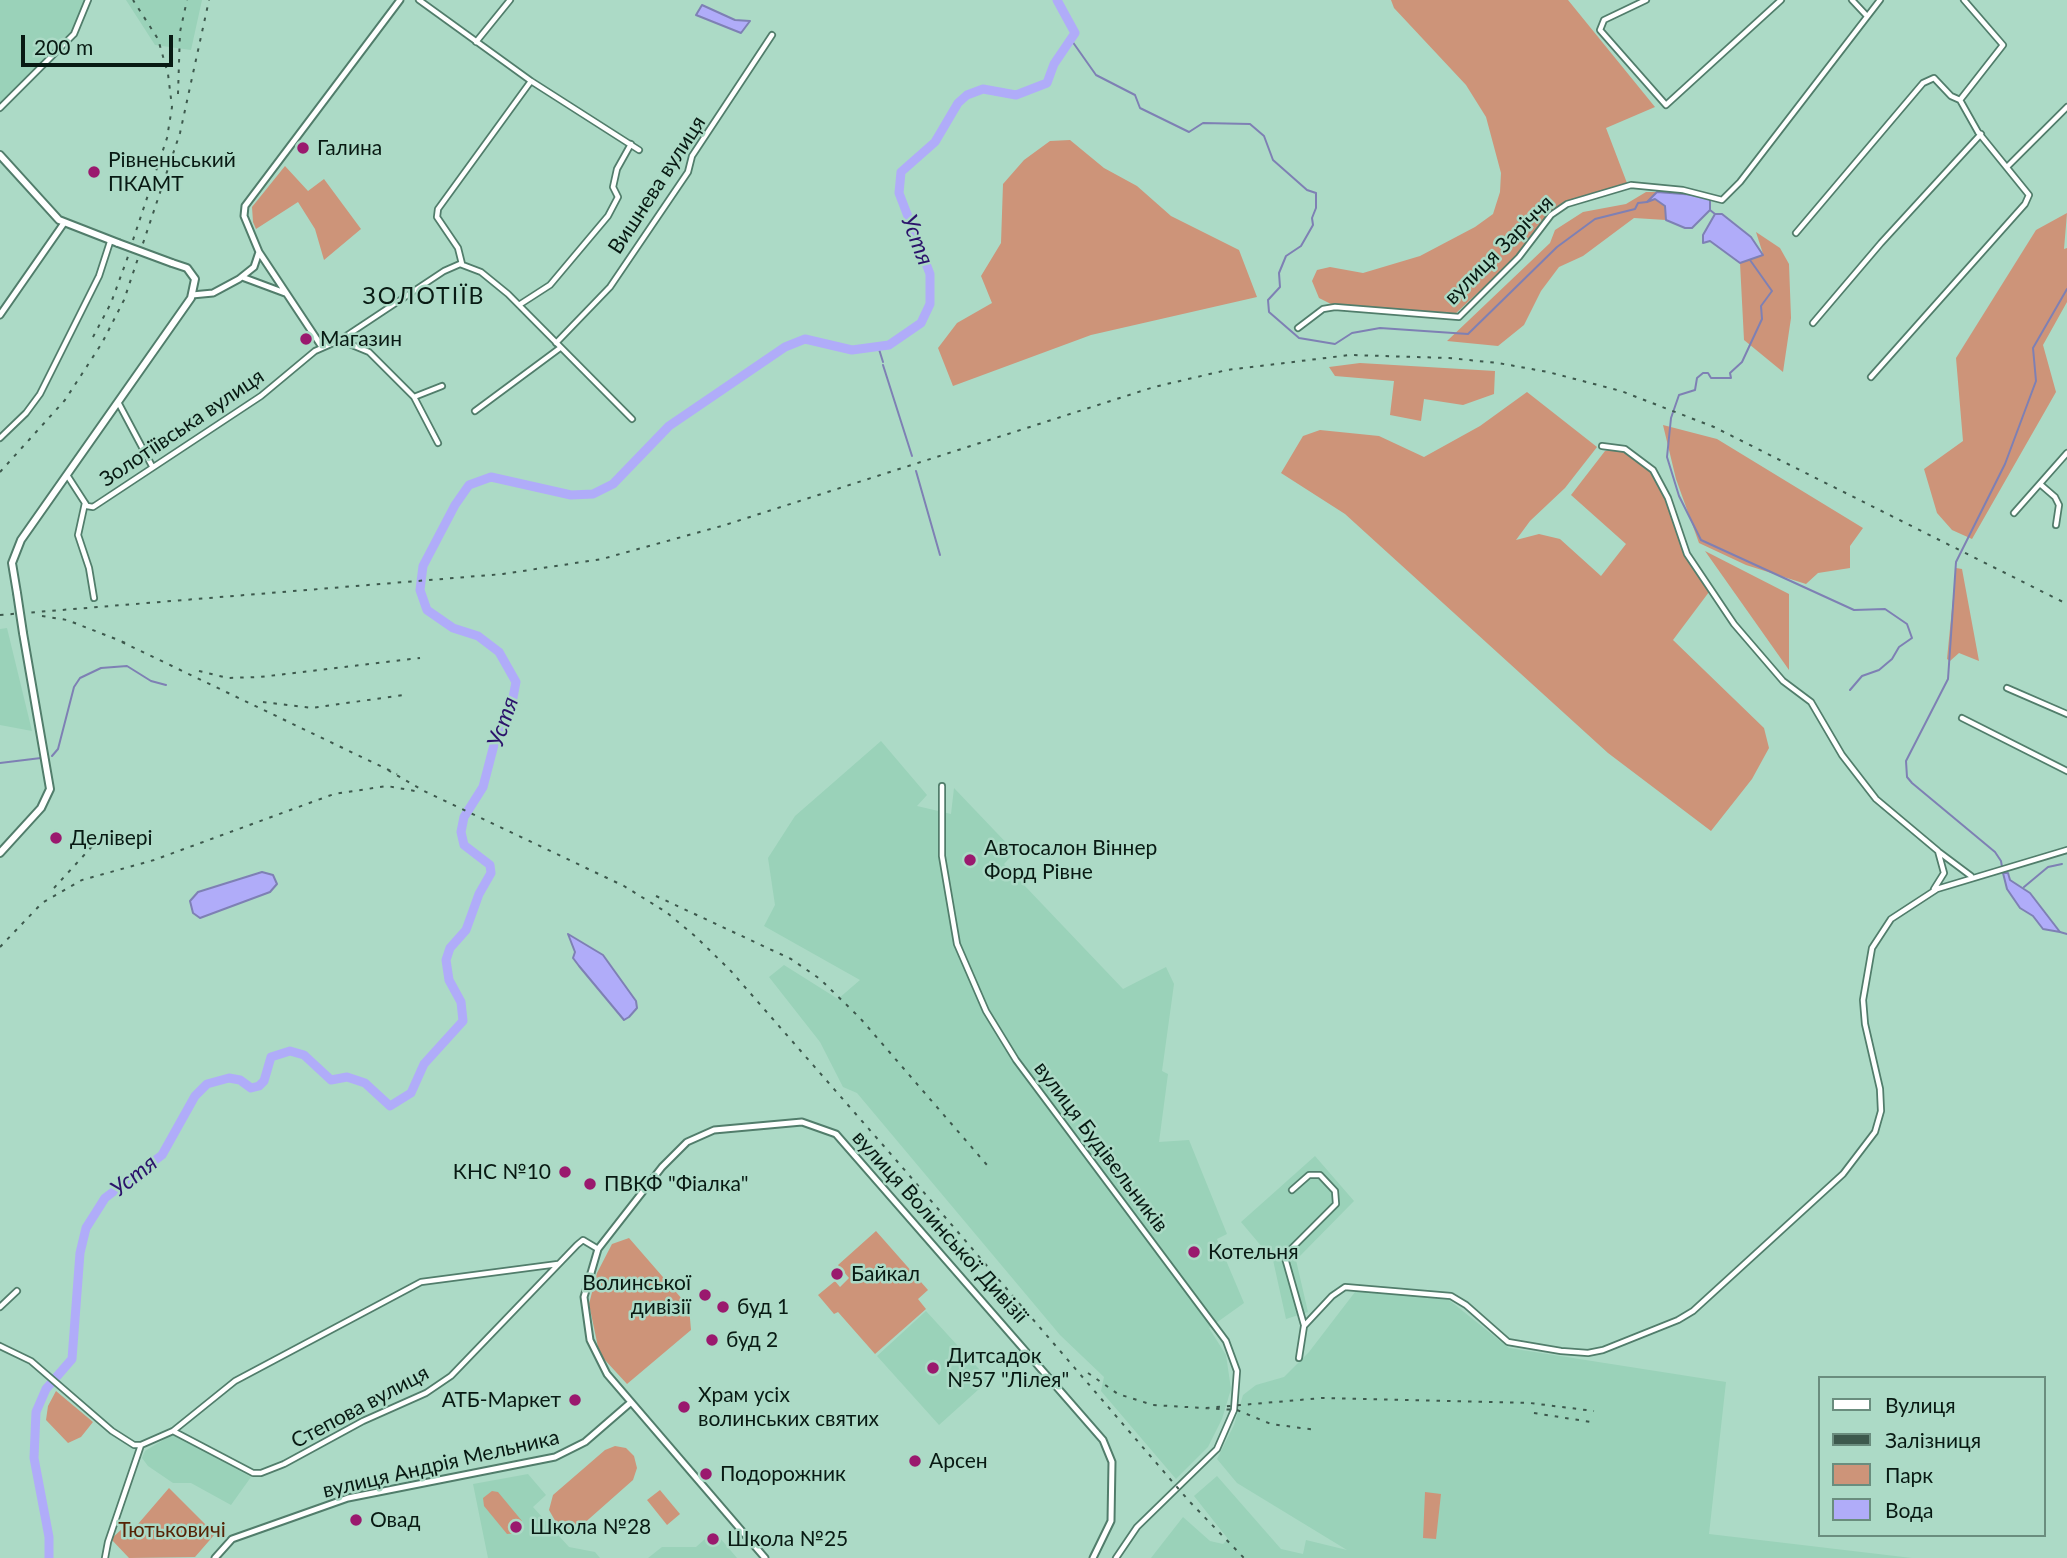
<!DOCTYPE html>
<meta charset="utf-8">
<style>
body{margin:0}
#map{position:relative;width:2067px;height:1558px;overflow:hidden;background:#acdac6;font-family:Lato,sans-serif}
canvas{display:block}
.legend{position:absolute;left:1818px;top:1376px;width:228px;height:161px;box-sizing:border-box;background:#acdac6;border:2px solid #6a8d7e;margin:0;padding:9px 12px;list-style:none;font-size:21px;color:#081a13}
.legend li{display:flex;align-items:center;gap:14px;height:35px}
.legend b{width:35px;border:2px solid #6a8d7e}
.scale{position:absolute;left:21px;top:35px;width:152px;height:32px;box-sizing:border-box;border:4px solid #081a13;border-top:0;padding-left:9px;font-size:21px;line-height:24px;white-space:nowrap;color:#081a13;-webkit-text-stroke:5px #acdac6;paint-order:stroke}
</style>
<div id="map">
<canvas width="2067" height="1558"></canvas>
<ul class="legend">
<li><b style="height:9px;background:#fff"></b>Вулиця</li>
<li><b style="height:9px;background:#3d594d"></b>Залізниця</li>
<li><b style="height:19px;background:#cd9479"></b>Парк</li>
<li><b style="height:19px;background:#b0acf9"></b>Вода</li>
</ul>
<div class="scale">200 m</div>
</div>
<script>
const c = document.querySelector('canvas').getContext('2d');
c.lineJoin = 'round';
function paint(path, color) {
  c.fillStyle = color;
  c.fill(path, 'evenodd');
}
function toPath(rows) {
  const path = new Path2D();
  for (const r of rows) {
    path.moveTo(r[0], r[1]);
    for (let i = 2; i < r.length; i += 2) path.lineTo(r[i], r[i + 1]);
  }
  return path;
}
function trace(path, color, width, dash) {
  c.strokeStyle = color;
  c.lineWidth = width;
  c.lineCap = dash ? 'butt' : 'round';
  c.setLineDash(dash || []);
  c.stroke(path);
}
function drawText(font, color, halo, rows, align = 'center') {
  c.font = font + ' Lato,sans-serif';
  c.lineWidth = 5;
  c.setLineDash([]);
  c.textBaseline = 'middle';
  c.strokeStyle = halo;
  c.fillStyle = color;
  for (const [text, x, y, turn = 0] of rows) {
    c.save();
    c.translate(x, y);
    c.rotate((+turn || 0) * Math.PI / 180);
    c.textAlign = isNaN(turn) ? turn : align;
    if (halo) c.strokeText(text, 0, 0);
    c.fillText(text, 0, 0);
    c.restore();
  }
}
paint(toPath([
 [0,0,88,0,74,34,0,108],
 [126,0,202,0,191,50,155,45],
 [7,628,32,731,0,725,0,629],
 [881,741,927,795,917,806,951,814,954,788,1015,852,1004,864,1123,989,1166,967,1174,984,1162,1071,1168,1074,1159,1142,1189,1140,1227,1234,1217,1239,1244,1303,1209,1328,1226,1355,1231,1389,1222,1419,1208,1447,1176,1479,1101,1391,1104,1377,1060,1335,857,1093,843,1087,820,1042,769,977,784,965,838,999,860,980,764,926,775,905,768,858,795,816],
 [1315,1156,1354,1201,1296,1260,1308,1312,1286,1319,1273,1260,1241,1222],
 [1368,1290,1449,1300,1509,1348,1726,1382,1709,1534,1912,1558,1151,1558,1183,1517,1210,1541,1223,1544,1228,1539,1194,1496,1217,1476,1281,1549,1303,1554,1306,1540,1347,1550,1237,1483,1217,1459,1234,1425,1243,1395,1256,1385,1284,1377,1309,1352,1355,1292],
 [926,1311,989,1380,939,1425,877,1356],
 [173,1434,251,1477,231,1505,191,1483,173,1483,148,1466,142,1458,145,1451],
 [528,1474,546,1495,533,1507,569,1547,595,1552,600,1558,488,1558,473,1484],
 [714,1531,737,1558,648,1558,662,1547,696,1547]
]), '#9ad2b9');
paint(toPath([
 [1391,0,1568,0,1655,107,1606,128,1627,183,1566,201,1549,213,1517,256,1453,316,1331,304,1319,298,1312,281,1317,270,1330,267,1363,273,1420,256,1475,227,1493,214,1500,192,1501,173,1486,117,1466,85,1394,8],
 [1070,140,1104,168,1137,186,1171,216,1239,250,1257,297,1091,335,953,386,938,348,957,323,992,303,981,276,1001,243,1003,184,1024,160,1050,141],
 [285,166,308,191,324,179,361,229,324,260,315,229,298,202,256,229,253,222,252,207],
 [1646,192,1657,192,1649,201,1655,199,1665,206,1666,220,1634,218,1583,256,1559,267,1541,291,1524,325,1498,346,1447,341,1550,243,1555,230,1583,212,1626,204],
 [2067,213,2064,249,2067,248,2067,302,2043,345,2056,392,1972,539,1952,530,1937,513,1924,469,1963,441,1956,358,2036,230],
 [1756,232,1780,248,1789,264,1791,318,1783,372,1744,340,1740,263,1763,254],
 [1360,363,1495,371,1494,394,1463,405,1424,399,1421,421,1390,415,1394,381,1335,376,1329,367],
 [1527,392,1597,447,1565,488,1530,521,1516,540,1539,534,1560,539,1601,576,1626,544,1571,495,1605,451,1614,449,1625,452,1651,472,1667,498,1684,555,1709,592,1673,640,1764,728,1769,748,1752,779,1711,831,1608,753,1345,514,1281,473,1303,436,1320,430,1379,436,1424,457,1480,426],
 [1663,425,1717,439,1863,528,1850,546,1850,568,1818,573,1806,584,1746,565,1699,543,1676,479],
 [1705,551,1789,594,1789,670],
 [1956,568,1962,569,1979,661,1959,653,1950,661,1947,659],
 [876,1231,928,1290,918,1299,926,1309,875,1354,838,1312,834,1314,818,1295,835,1281,840,1287,849,1278,838,1265],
 [629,1238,689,1307,691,1330,627,1384,604,1359,598,1347,589,1304,597,1273,612,1244],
 [56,1391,93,1422,81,1437,68,1443,46,1420,48,1406],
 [615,1446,626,1448,634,1456,637,1468,633,1480,581,1526,571,1529,557,1524,549,1510,553,1495,605,1450],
 [169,1488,215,1534,195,1557,129,1558,111,1539,123,1528,132,1531],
 [660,1490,680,1514,667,1525,647,1500],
 [492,1491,498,1492,522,1521,520,1533,507,1534,484,1506,483,1498],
 [1425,1492,1441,1494,1436,1539,1423,1538]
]), '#cd9479');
const water = toPath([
 [702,5,735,20,750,21,741,33,696,15,702,5],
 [1657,192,1696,195,1710,199,1710,210,1692,228,1685,228,1666,220,1665,206,1655,199,1647,202,1657,192],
 [1715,214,1722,214,1751,237,1763,255,1740,263,1710,241,1703,243,1703,235,1715,214],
 [262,872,273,875,277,884,270,892,200,918,193,913,190,901,198,892,262,872],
 [2003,873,2008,873,2010,880,2030,893,2060,932,2043,929,2033,916,2020,908,2007,889,2003,873],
 [568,934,603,955,636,1001,637,1008,629,1017,624,1020,579,966,573,958,575,952,568,934]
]);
paint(water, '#b0acf9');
trace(water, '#7e80b4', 2);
trace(toPath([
 [1072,41,1096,75,1135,95,1140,108,1189,132,1203,123,1250,124,1264,136,1273,160,1307,190,1316,193,1316,208,1312,218,1313,225,1301,246,1286,256,1279,273,1280,287,1268,300,1269,312,1299,338,1335,344,1352,333,1380,328,1468,334,1557,247,1595,219,1635,209,1638,203,1647,202],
 [1710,210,1715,214],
 [1750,260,1772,291,1761,306,1762,319,1742,362,1730,373,1731,378,1711,378,1708,373,1703,373,1697,378,1695,390,1679,395,1671,418,1667,457,1679,496,1701,540,1854,610,1885,609,1907,624,1912,638,1899,647,1892,659,1879,670,1862,676,1850,690],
 [878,346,883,362],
 [883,365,912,456],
 [916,471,940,555],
 [52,756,58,749,74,687,80,678,101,668,127,666,151,681,166,685],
 [0,763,41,758],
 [2003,873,2001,861,1995,852,1912,783,1907,777,1906,761,1948,679,1956,562,2005,464,2036,381,2033,348,2067,289],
 [2024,887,2048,867,2062,864],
 [2060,932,2067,934]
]), '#7e80b4', 2);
trace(toPath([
 [49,1558,49,1537,34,1458,36,1412,46,1389,72,1359,80,1253,86,1228,105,1198,162,1155,195,1096,207,1084,229,1078,240,1080,251,1088,259,1086,264,1081,271,1057,290,1051,304,1055,331,1080,347,1077,365,1083,390,1106,411,1093,424,1064,463,1021,461,1002,449,980,446,960,450,948,466,930,479,894,491,873,490,865,464,845,461,832,464,817,483,787,495,741,510,713,516,682,499,652,478,636,453,628,427,610,420,590,423,566,455,505,469,485,491,477,571,495,593,494,613,484,669,426,785,347,805,339,852,350,889,345,921,323,930,304,930,274,899,193,901,172,935,142,958,103,967,95,983,89,1016,95,1047,83,1054,64,1075,33,1057,0]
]), '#b0acf9', 9);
const minor = toPath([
 [419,0,531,81,639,150],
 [1646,0,1604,20,1600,30,1666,105,1781,0],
 [1852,0,1867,16],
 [476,42,510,0],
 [0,108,74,34,88,0],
 [2008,166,2067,107],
 [1796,233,1923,83,1934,78,1951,96,1960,100],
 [462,264,458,248,437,217,438,209,531,81],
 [519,305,550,285,608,216,618,197,613,187,617,169,631,144],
 [1813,323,1881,243,1981,134],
 [1298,328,1323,309,1335,307,1459,317,1519,257,1551,215,1567,204,1631,185,1683,190,1722,200,1740,182,1880,0],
 [340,340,369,352,414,397,438,443],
 [556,343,610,287,688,172,692,156,772,35],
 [1871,377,2025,204,2029,195,1978,132,1960,100,2003,45,1964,0],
 [414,397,442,386],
 [118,402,152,466],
 [475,411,560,348],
 [0,438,26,413,40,394,99,276,110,242],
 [1602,446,1625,449,1653,470,1668,498,1687,554,1734,624,1783,681,1811,702,1842,755,1876,799,1938,851,1944,873,1934,889],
 [67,475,87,506,93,507,261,396,315,351,340,340,444,271,460,264,481,272,508,294,632,419],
 [2040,484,2055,497,2059,505,2056,525],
 [85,503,78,535,89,568,94,598],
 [2014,513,2067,453],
 [2007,688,2067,714],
 [1962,718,2067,771],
 [942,786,942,856,957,944,986,1011,1016,1060,1226,1341,1237,1371,1234,1410,1217,1449,1137,1527,1116,1558],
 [1939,852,1971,876],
 [1292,1190,1309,1175,1320,1175,1335,1191,1336,1204,1291,1249,1285,1258,1304,1325],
 [0,1307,17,1291],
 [0,1346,31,1361,112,1431,134,1445,141,1445,173,1431,235,1381,421,1282,558,1264],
 [1299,1358,1304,1326,1332,1296,1345,1287,1451,1296,1466,1305,1508,1342,1561,1351,1588,1353,1603,1350,1678,1320,1693,1311,1843,1174,1875,1132,1881,1111,1880,1089,1865,1024,1863,1000,1872,948,1891,919,1937,889,2067,850],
 [173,1431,253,1473,261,1473,284,1464,363,1421,426,1393,451,1376,577,1245,583,1240,598,1249],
 [105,1558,108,1542,141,1445]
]);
const tertiary = toPath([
 [259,252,322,347],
 [242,277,285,293],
 [192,295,213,293,239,279,254,267,259,252,244,216,245,206,400,0],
 [0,315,64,223],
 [215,1558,232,1539,348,1498,555,1457,585,1442,630,1403],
 [765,1558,607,1374,590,1340,584,1297,598,1249,662,1167,687,1142,714,1130,802,1122,836,1134,1103,1440,1112,1462,1111,1521,1093,1558]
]);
const secondary = toPath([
 [0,155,59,220,118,243],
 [17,593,12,563,21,540,191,298,195,279,187,268,172,263],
 [0,853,41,808,50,789,23,633]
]);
trace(minor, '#517d6b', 8);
trace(tertiary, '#517d6b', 9);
trace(secondary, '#517d6b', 10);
trace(minor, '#fff', 4.5);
trace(tertiary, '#fff', 5);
trace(secondary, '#fff', 6);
trace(toPath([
 [178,94,180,32,187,0],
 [133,240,167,138,172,107,168,74,158,39,133,0],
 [93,337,111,303,130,251],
 [0,472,65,400,102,343,124,300,180,133,209,0],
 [0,615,503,574,602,559,725,525,1154,387,1227,370,1350,355,1449,358,1498,363,1548,372,1621,391,1714,427,2067,604],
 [42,616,67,620,131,645],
 [122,642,397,774],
 [199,671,228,678,260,677,420,658],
 [263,702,312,708,403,695],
 [388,770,424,791,624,886,666,912,695,936,730,970,896,1160,1189,1501,1244,1558],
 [54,888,97,841],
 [656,896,791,959,820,979,860,1018,987,1165],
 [0,947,42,903,82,880,154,860,334,794,387,786,415,791],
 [1088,1373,1118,1394,1153,1405,1237,1410,1271,1424,1316,1430],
 [1206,1408,1322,1398,1530,1403,1594,1411],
 [1534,1413,1591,1422]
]), '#3d594d', 2, [3.5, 7]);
const secondaryBridge = toPath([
 [118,243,172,263],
 [17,593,23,633]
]);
trace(secondaryBridge, '#517d6b', 10, []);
trace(secondaryBridge, '#fff', 6);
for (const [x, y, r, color] of [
 [303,148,7,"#9a196e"],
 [94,172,7,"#9a196e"],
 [306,339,7,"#9a196e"],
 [56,838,7,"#9a196e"],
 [970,860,7,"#9a196e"],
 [565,1172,7,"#9a196e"],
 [590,1184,7,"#9a196e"],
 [1194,1252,7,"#9a196e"],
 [837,1274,7,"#9a196e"],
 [705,1295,7,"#9a196e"],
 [723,1307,7,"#9a196e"],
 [712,1340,7,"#9a196e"],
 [933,1368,7,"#9a196e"],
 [575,1400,7,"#9a196e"],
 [684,1407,7,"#9a196e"],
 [915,1461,7,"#9a196e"],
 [706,1474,7,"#9a196e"],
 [356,1520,7,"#9a196e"],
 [516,1527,7,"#9a196e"],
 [713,1539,7,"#9a196e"]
]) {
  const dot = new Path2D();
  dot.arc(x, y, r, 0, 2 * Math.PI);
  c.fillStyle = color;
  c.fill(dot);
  trace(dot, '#acdac6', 2.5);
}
drawText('21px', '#081a13', '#acdac6', [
 ["Галина",317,148],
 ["Рівненьський",108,160],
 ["ПКАМТ",108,184],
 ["Магазин",320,339],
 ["Делівері",70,838],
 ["Автосалон Віннер",984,848],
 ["Форд Рівне",984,872],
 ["КНС №10",551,1172,"right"],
 ["ПВКФ \"Фіалка\"",604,1184],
 ["Котельня",1208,1252],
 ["Байкал",851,1274],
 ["Волинської",691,1283,"right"],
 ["дивізії",691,1307,"right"],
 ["буд 1",737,1307],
 ["буд 2",726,1340],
 ["Дитсадок",947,1356],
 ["№57 \"Лілея\"",947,1380],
 ["Храм усіх",698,1395],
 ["волинських святих",698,1419],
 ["АТБ-Маркет",561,1400,"right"],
 ["Арсен",929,1461],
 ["Подорожник",720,1474],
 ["Овад",370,1520],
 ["Школа №28",530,1527],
 ["Школа №25",727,1539]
], 'left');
drawText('21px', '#081a13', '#acdac6', [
 ["Вишнева вулиця",657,185,-57],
 ["вулиця Заріччя",1499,250,-45],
 ["Золотіївська вулиця",182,428,-34],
 ["вулиця Будівельників",1101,1147,53],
 ["вулиця Волинської Дивізії",940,1227,48],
 ["Степова вулиця",360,1407,-28],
 ["вулиця Андрія Мельника",441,1464,-13]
]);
drawText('21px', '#552306', '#acdac6', [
 ["Тютьковичі",172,1530]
]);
drawText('italic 23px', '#2b136b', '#acdac6', [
 ["Устя",917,240,69],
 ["Устя",503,722,-71],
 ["Устя",134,1176,-38]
]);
c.letterSpacing = '2px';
drawText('23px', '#081a13', '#acdac6', [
 ["ЗОЛОТІЇВ",424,297]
]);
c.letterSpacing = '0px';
</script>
